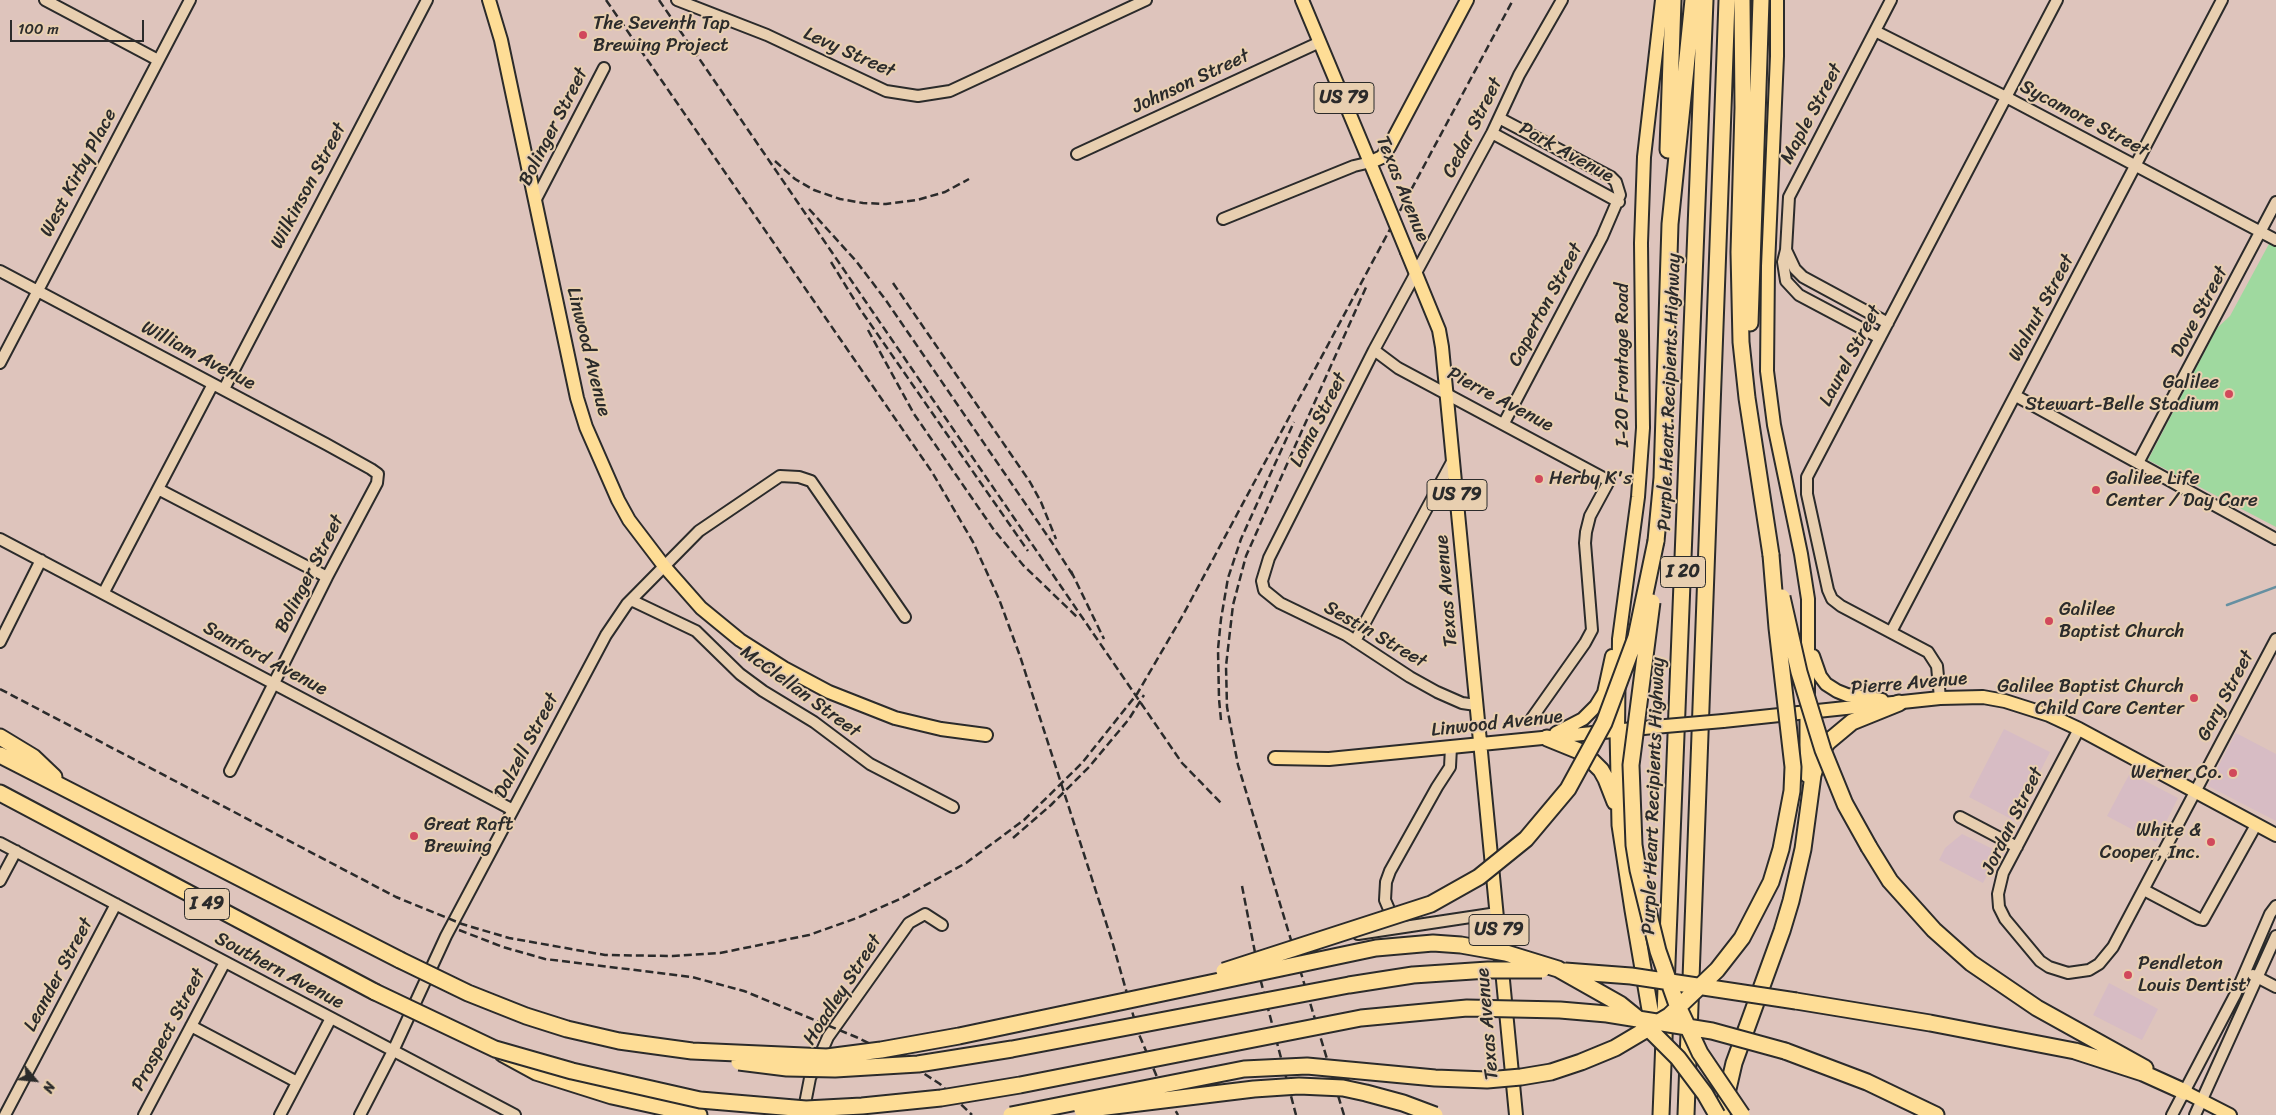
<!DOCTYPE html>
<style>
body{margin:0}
#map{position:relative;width:2276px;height:1115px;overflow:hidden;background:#dec4bc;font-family:Sriracha,sans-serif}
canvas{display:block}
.north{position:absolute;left:10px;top:1055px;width:50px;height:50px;-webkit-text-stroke:4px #e8cfb0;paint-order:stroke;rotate:118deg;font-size:14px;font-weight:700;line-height:20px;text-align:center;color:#2b2b2b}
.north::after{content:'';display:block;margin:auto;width:18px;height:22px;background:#2b2b2b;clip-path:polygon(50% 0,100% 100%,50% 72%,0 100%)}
.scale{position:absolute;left:10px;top:20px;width:134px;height:22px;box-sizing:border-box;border:2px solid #2b2b2b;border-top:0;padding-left:6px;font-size:15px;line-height:18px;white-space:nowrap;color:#2b2b2b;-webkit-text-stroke:4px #e8cfb0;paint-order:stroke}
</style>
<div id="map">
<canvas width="2276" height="1115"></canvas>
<div class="north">N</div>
<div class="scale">100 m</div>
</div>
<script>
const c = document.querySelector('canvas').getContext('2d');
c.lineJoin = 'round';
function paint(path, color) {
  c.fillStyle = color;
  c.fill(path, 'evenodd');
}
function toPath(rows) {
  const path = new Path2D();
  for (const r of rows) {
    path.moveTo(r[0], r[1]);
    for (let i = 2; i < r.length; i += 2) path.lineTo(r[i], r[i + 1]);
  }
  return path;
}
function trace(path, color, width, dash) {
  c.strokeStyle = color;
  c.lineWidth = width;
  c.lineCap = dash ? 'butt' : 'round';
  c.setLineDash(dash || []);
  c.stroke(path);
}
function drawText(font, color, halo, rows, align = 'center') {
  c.font = font + ' Sriracha,sans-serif';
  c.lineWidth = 4;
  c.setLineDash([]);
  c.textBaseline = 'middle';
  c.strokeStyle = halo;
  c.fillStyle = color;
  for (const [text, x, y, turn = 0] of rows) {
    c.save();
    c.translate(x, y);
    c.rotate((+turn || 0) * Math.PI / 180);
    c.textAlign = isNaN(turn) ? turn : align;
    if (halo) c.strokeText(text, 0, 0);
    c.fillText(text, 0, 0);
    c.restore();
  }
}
paint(toPath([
 [2004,729,2050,752,2015,821,1969,797],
 [2236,733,2276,754,2276,821,2208,786],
 [2130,773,2178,798,2156,842,2107,816],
 [1962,834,1999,852,1983,883,1939,860,1945,848],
 [2109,983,2158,1009,2142,1040,2093,1015]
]), '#d7bcc4');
paint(toPath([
 [2270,242,2276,245,2276,527,2148,460,2217,328,2230,316]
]), '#9fd99f');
trace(toPath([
 [2227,605,2276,587]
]), '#6690a1', 2.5);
const minor = toPath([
 [45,0,158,60],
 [677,0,767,35,886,91,918,96,950,91,1146,0],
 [1875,31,2006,97,2276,240],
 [1499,118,1611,177,1616,182,1620,195,1602,237,1504,423],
 [1492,133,1619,202],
 [1077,154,1320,42],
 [535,201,604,68],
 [1223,219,1354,166,1371,162],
 [1786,250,1795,269,1803,277,1888,323],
 [0,271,326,444,371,469,378,474,377,483,327,577,230,771],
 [1880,338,1799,295,1786,281,1783,262,1786,250,1789,197,1891,0],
 [1374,350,1398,368,1609,481,1590,516,1586,532,1585,543,1592,630,1585,643,1532,718],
 [0,363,190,0],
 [224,389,427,0],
 [2016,396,2276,539],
 [2138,463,2276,202],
 [158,489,327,577],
 [0,539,513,810],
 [104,592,213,384],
 [631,600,696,631,740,674,763,691,814,722,870,764,953,807],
 [1891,632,2222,0],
 [1355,641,1453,460],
 [0,642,41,560],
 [1940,698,1937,666,1928,652,1841,606,1832,599,1828,590,1807,494,1807,477,2057,0],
 [1476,705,1462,703,1437,692,1410,677,1346,635,1280,603,1264,590,1262,581,1269,558,1374,350,1492,133,1519,75,1562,0],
 [2079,729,2003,873,1998,894,1999,907,2005,919,2040,961,2049,967,2068,973,2089,970,2099,964,2113,947,2276,639],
 [1960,817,2017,847],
 [0,843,515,1115],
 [0,881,16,851],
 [2144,890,2199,919,2203,920,2256,825],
 [1397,928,1385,900,1386,882,1390,871,1437,787,1450,767,1451,747],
 [1358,934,1497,913],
 [2253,975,2276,987],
 [191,1026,297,1082],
 [803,1114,810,1078,828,1037,909,923,925,914,942,925],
 [5,1115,116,904],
 [144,1115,225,962],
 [280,1115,331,1018],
 [360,1115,393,1051,446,936,606,635,627,604,699,531,780,476,799,477,811,481,905,617],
 [2172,1115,2235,995,2270,914,2276,906],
 [2195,1115,2276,936]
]);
const major = toPath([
 [489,0,501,40,577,398,586,427,618,500,629,520,664,566,701,608,740,640,784,668,829,692,895,718,941,729,986,735],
 [1302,0,1384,196],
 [1777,0,1777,56,1768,266,1767,371,1774,425,1801,554,1808,599,1808,693],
 [1371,162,1382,157,1389,147,1467,0],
 [1407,252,1439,330,1442,347,1516,1115],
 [1813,656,1820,676,1826,684,1837,691,1847,695,1882,700],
 [1723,721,1940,698,1983,697,2005,701,2049,715,2079,729,2276,835],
 [1618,730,1619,639,1638,497,1643,428,1641,243,1644,157,1662,0],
 [1556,733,1583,719,1596,706,1604,693,1612,656],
 [1275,758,1329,759,1654,727],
 [2185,1092,2230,1115]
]);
const highway = toPath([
 [1742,0,1743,108,1739,252,1741,342,1747,398,1771,555],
 [1668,150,1673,0],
 [1750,323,1761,0],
 [1656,541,1662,478,1670,224,1693,0],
 [1618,730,1620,825,1633,910,1654,1033],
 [0,737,33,757,54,777],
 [1547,738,1579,751,1592,761,1601,770,1606,779,1615,802],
 [0,755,400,960],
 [1808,775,1808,713],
 [0,793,375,992],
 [1869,847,1890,881,1934,930,1971,963,2037,1008,2145,1068],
 [1796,1001,1930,1023,2075,1051,2143,1073,2185,1092],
 [1785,1051,1867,1082,1936,1115],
 [503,1054,536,1072,612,1096,699,1115],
 [1661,1115,1705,0],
 [1686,1115,1727,0],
 [1722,1115,1734,1063,1782,931,1791,901,1803,849,1813,775,1820,753,1828,742,1852,722,1899,703]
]);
trace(minor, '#2b2b2b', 14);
trace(major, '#2b2b2b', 16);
trace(highway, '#2b2b2b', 19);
trace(minor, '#e8cfb0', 10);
trace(major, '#fedd96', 12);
trace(highway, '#fedd96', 15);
trace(toPath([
 [606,0,932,472,973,542,999,599,1020,656,1112,941,1138,1032,1157,1077,1178,1115],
 [659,0,1182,763,1221,803],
 [775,161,795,179,814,190,840,199,863,203,886,204,917,200,945,192,969,179],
 [809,209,856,261,885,299,1051,541,1074,577],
 [831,262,860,309,1028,551],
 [893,283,1030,482,1041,502,1056,539],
 [868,330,914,414,994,530,1023,565,1077,617],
 [1071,571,1104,639],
 [0,689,396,897,462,924,509,938,605,955,673,956,720,953,809,935,857,918,902,898,966,863,1024,820,1082,763,1137,694,1183,615,1513,0],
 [1221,720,1219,699,1218,649,1221,619,1228,578,1241,539,1294,422],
 [1013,838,1051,805,1089,767,1129,719,1144,695],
 [1242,886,1260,978,1296,1115],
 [459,930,503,947,545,959,692,977,744,991,856,1037,900,1058,940,1084,972,1115],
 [1344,1115,1238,765,1227,707,1226,666,1233,605,1246,556,1367,285]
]), '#2b2b2b', 2.5, [8, 4]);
const majorBridge = toPath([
 [1384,196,1407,252],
 [1654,727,1723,721]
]);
const highwayBridge = toPath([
 [1782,597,1799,672,1823,750,1845,804,1869,847],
 [1652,602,1631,765,1634,845,1638,870,1658,951,1676,1002,1700,1053,1742,1115],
 [400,960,468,993,526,1016,567,1029,619,1041,692,1051,827,1057,881,1050,959,1036,1376,948,1433,943,1461,945,1506,953,1558,969,1620,1004,1641,1021,1678,1058,1705,1094,1717,1115],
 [1224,971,1431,904,1479,877,1526,839,1568,789,1604,723,1636,637,1656,541],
 [1565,971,1631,976,1796,1001],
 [375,992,495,1049,572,1071,700,1100,806,1109,862,1106,941,1098,1020,1085,1361,1018,1467,1008,1560,1010,1607,1014,1712,1031,1785,1051],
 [739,1062,787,1068,835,1069,918,1064,1012,1049,1349,985,1413,975,1488,970,1542,970],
 [1082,1110,1254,1089,1299,1086,1343,1088,1366,1093,1403,1103,1435,1115],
 [1011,1115,1244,1069,1307,1066,1435,1078,1487,1080,1521,1077,1551,1072,1581,1062,1615,1048,1669,1016,1717,970,1742,938,1771,882,1781,849,1792,791,1793,767,1777,628,1771,555]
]);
trace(majorBridge, '#2b2b2b', 16, []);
trace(highwayBridge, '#2b2b2b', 19, []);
trace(majorBridge, '#fedd96', 12);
trace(highwayBridge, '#fedd96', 15);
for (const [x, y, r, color] of [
 [583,35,5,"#d1495b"],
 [2229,394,5,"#d1495b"],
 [1539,479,5,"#d1495b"],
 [2096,490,5,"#d1495b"],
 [2049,621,5,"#d1495b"],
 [2194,698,5,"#d1495b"],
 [2233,773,5,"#d1495b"],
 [414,836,5,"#d1495b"],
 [2211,842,5,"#d1495b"],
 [2128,975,5,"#d1495b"]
]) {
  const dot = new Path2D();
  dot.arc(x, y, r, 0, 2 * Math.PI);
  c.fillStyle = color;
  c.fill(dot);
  trace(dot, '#e8cfb0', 2);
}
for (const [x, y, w] of [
 [1344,98,60],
 [1457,495,60],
 [1683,572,45],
 [207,904,45],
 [1499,930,60]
]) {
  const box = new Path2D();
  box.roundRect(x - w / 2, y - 15.5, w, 31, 4);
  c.fillStyle = '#e8cfb0';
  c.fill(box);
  trace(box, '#2b2b2b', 1);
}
drawText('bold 18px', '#2b2b2b', null, [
 ["US 79",1344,98],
 ["US 79",1457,495],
 ["I 20",1683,572],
 ["I 49",207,904],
 ["US 79",1499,930]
]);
drawText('19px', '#2b2b2b', '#e8cfb0', [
 ["The Seventh Tap",593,24],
 ["Brewing Project",593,46],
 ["Galilee",2219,383,"right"],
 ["Stewart-Belle Stadium",2219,405,"right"],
 ["Herby K's",1549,479],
 ["Galilee Life",2106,479],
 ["Center / Day Care",2106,501],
 ["Galilee",2059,610],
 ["Baptist Church",2059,632],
 ["Galilee Baptist Church",2184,687,"right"],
 ["Child Care Center",2184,709,"right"],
 ["Werner Co.",2223,773,"right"],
 ["Great Raft",424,825],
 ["Brewing",424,847],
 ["White &",2201,831,"right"],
 ["Cooper, Inc.",2201,853,"right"],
 ["Pendleton",2138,964],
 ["Louis Dentist",2138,986]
], 'left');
drawText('19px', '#2b2b2b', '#e8cfb0', [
 ["Levy Street",849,53,24],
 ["Johnson Street",1191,82,-25],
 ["Maple Street",1812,114,-62],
 ["Sycamore Street",2084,119,28],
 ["Bolinger Street",554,127,-63],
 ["Cedar Street",1473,128,-63],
 ["Park Avenue",1566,153,29],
 ["West Kirby Place",79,173,-62],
 ["Wilkinson Street",309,186,-62],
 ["Texas Avenue",1402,189,68],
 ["Caperton Street",1546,305,-62],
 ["Walnut Street",2042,308,-62],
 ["Dove Street",2200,312,-62],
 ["Linwood Avenue",588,352,76],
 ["William Avenue",198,356,28],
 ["Laurel Street",1851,356,-62],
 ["I-20 Frontage Road",1623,365,-90],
 ["Purple Heart Recipients Highway",1670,392,-88],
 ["Pierre Avenue",1500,400,28],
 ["Loma Street",1319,420,-63],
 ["Bolinger Street",310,574,-63],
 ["Texas Avenue",1447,591,-95],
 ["Sestin Street",1375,635,30],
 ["Samford Avenue",265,659,28],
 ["Pierre Avenue",1909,684,-5],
 ["McClellan Street",800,692,36],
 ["Gary Street",2226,696,-62],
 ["Linwood Avenue",1497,724,-6],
 ["Dalzell Street",527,746,-62],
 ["Purple Heart Recipients Highway",1654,796,-88],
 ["Jordan Street",2013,821,-64],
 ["Southern Avenue",279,971,28],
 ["Leander Street",59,975,-62],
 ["Hoadley Street",843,990,-57],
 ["Texas Avenue",1488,1024,-95],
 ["Prospect Street",169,1030,-62]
]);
</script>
